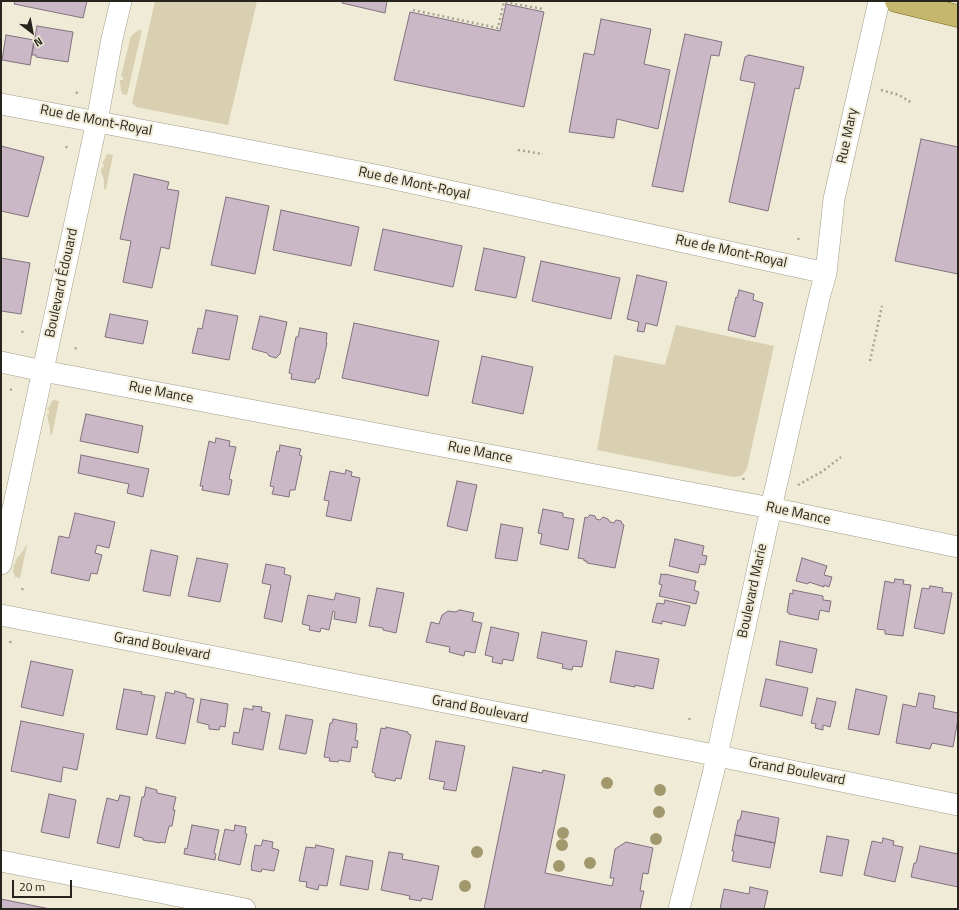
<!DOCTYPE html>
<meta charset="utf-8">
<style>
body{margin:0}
#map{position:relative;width:959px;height:910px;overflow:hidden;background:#f0ebd7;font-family:"Titillium Web",sans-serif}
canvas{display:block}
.frame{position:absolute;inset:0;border:2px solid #27251e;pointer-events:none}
.north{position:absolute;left:12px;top:12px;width:40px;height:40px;-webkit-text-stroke:3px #f0ebd7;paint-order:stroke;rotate:148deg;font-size:11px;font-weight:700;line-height:16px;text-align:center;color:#27251e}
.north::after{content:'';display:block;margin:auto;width:14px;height:18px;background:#27251e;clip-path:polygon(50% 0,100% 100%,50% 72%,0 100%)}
.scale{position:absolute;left:12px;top:880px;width:60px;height:18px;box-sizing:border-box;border:2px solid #27251e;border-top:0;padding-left:5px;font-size:12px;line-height:14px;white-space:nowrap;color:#27251e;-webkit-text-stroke:3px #f0ebd7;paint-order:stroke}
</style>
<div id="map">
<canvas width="959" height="910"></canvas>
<div class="frame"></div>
<div class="north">N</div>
<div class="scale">20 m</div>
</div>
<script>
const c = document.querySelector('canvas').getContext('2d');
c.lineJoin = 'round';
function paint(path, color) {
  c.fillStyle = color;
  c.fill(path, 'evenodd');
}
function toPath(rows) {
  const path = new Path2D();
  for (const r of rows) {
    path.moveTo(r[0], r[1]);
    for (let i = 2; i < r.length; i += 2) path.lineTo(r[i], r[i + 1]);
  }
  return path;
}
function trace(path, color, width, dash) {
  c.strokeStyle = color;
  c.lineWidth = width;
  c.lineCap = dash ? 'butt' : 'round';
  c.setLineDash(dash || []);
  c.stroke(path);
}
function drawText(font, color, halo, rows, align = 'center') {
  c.font = font + ' "Titillium Web",sans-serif';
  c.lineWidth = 4;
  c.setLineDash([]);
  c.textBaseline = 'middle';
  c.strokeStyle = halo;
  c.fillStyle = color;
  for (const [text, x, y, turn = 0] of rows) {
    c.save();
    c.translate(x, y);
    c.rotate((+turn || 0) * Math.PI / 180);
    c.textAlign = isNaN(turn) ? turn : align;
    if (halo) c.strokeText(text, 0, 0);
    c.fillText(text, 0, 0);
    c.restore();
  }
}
paint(toPath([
 [155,1,257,1,228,125,136,107,132,103],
 [139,30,142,30,127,95,122,94,121,90,120,82,120,80,123,80,123,77,121,76,129,44,130,38,133,34],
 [107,154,113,155,106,189,104,189,104,180,101,171,102,167,103,168,104,165,102,164],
 [676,325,774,346,747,468,745,472,741,476,733,477,597,450,614,355,665,365],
 [53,400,59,401,52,435,50,434,50,427,48,420,47,414,49,414,49,411,47,410],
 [26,545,27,545,20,578,15,577,13,571,14,564,15,564,16,561,15,561,25,548]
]), '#d8d0b0');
const building = toPath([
 [15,1,87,1,83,18,14,4,15,1],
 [342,1,387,1,385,13,342,3,342,1],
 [506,4,544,12,524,107,394,80,410,12,500,31,506,4],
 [601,19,651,29,644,64,670,70,658,129,617,119,614,138,569,132,584,53,594,55,601,19],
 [37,26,73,32,68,62,36,57,36,55,32,55,37,26],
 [685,34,722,42,719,56,711,55,683,192,652,186,685,34],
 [6,35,34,40,30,65,2,60,6,35],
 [749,55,804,67,799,89,795,88,768,211,729,202,755,83,740,80,745,57,749,55],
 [921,139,958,147,958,274,895,261,921,139],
 [1,146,44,157,28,217,1,211,1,146],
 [134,174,169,182,167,189,179,191,169,249,161,247,152,288,123,282,131,241,120,239,134,174],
 [226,197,269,206,255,274,211,265,226,197],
 [281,210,359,227,351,266,273,250,281,210],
 [383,229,462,246,453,287,374,270,383,229],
 [484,248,525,257,516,298,475,290,484,248],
 [1,258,30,263,21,314,1,311,1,258],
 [541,261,620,278,611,319,532,301,541,261],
 [637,275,667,282,657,326,646,323,644,332,637,331,639,322,627,319,637,275],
 [739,290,754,294,753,300,763,303,755,337,728,330,736,297,737,298,739,290],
 [206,310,238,316,229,360,192,353,198,328,202,329,206,310],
 [110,314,148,321,143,344,105,337,110,314],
 [260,316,287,322,280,354,276,358,269,356,267,353,252,349,260,316],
 [354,323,439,341,428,396,342,378,354,323],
 [300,328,327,333,326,343,327,343,319,379,316,379,315,383,291,379,292,374,289,373,296,337,298,337,300,328],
 [482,356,533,367,523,414,472,403,482,356],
 [86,414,143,426,138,453,80,441,86,414],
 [216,438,230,441,229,446,236,447,229,479,232,480,229,495,202,490,203,486,200,486,209,441,215,443,216,438],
 [280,445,301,449,299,455,302,456,295,490,290,490,289,497,272,494,274,487,270,486,277,451,279,452,280,445],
 [81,455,149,469,143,497,127,493,129,484,78,473,81,455],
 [346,470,352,472,351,476,360,478,351,521,326,516,329,501,324,500,330,471,345,474,346,470],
 [457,481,477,485,467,531,447,526,457,481],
 [543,509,563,513,563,517,574,519,568,550,540,544,542,534,538,533,543,509],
 [75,513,115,522,109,548,97,545,95,553,102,555,97,574,91,573,89,581,51,573,59,536,69,538,75,513],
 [590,515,595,516,596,519,600,520,603,517,608,519,610,522,614,523,616,520,621,521,622,524,624,525,615,568,587,563,587,561,584,561,584,559,578,558,585,517,587,518,590,515],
 [501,524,523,528,517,561,495,558,501,524],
 [675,539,704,546,702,555,707,556,705,565,700,564,698,573,669,566,675,539],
 [151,550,178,556,170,596,143,591,151,550],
 [197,558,228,564,220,602,188,596,197,558],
 [802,558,827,566,824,575,832,577,829,587,824,585,824,587,809,582,808,584,796,581,802,558],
 [266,564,285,568,284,574,291,576,282,622,264,618,271,585,262,583,266,564],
 [661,574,665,575,665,574,696,581,694,590,699,592,696,604,659,596,662,585,659,584,661,574],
 [895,579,904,580,903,584,911,585,903,636,885,634,885,630,877,629,885,581,894,583,895,579],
 [930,586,943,588,942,592,952,593,944,634,914,628,922,588,929,589,930,586],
 [377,588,404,593,396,633,383,630,383,628,369,626,377,588],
 [793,590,823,596,823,600,831,601,829,612,820,610,818,620,789,614,789,613,787,612,790,593,793,594,793,590],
 [336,593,360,598,356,623,334,619,335,612,333,611,329,630,321,628,320,632,309,630,310,626,302,624,308,595,334,600,336,593],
 [665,600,690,606,685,626,662,621,662,624,652,622,657,603,664,604,665,600],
 [460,610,474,613,472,621,482,623,475,653,465,651,464,656,449,652,450,647,426,642,431,622,439,624,442,615,448,611,455,612,460,610],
 [491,627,519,633,513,661,503,659,502,664,492,662,493,657,485,655,491,627],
 [542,632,587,641,582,667,573,666,572,670,562,668,563,664,537,658,542,632],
 [780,641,817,649,812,673,776,665,780,641],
 [616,651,659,659,653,689,635,685,635,687,610,682,616,651],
 [31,661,73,670,63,716,21,707,31,661],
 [766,679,808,688,802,716,760,706,766,679],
 [124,689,142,692,141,694,155,696,147,735,116,729,124,689],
 [856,689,887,696,879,735,848,729,856,689],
 [175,691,186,694,186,697,194,699,185,744,156,738,166,692,174,694,175,691],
 [919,693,935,696,933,708,958,713,958,719,953,747,932,743,930,749,896,743,903,704,916,707,919,693],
 [817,698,836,702,830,727,823,725,823,730,815,728,816,724,811,723,817,698],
 [201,699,228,704,225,727,220,726,219,730,209,729,209,725,197,722,201,699],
 [253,706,262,707,261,711,270,713,263,750,232,744,234,732,239,733,244,708,253,710,253,706],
 [286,715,313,720,306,754,279,749,286,715],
 [333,719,357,724,356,728,357,728,355,740,358,741,357,748,352,747,350,762,339,760,338,762,329,761,330,758,324,757,330,723,332,723,333,719],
 [21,721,84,734,77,770,63,767,61,782,11,771,21,721],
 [386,727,408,732,408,734,411,735,401,779,396,778,395,781,375,777,375,773,372,772,381,728,386,729,386,727],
 [436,741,465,746,456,791,443,789,445,782,429,779,436,741],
 [513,767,542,773,543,770,565,775,545,873,612,886,614,878,610,878,615,849,626,842,653,848,648,874,643,873,640,891,644,891,640,909,484,909,513,767],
 [146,787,157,790,157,793,176,797,173,810,175,810,172,826,169,826,165,843,160,842,160,843,143,840,143,838,134,836,142,797,144,797,146,787],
 [49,794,76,800,69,838,41,832,49,794],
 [120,795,130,797,129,803,119,848,97,843,107,798,118,801,120,795],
 [742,811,779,818,775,843,735,835,738,820,740,820,742,811],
 [192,825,219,830,214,853,216,854,215,860,184,854,185,848,187,849,192,825],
 [235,825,246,827,245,833,247,834,240,865,218,860,225,829,234,831,235,825],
 [735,835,775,843,770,868,732,861,734,851,732,851,735,835],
 [827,836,849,840,842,876,820,872,827,836],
 [883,838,894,841,893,845,903,847,895,882,864,875,872,841,882,843,883,838],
 [263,840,273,842,272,848,279,850,274,871,262,869,261,872,251,870,252,867,251,867,255,845,261,846,263,840],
 [316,845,334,849,327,886,319,885,318,890,306,887,307,882,299,881,306,847,315,848,316,845],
 [920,846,958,854,958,887,911,877,914,863,916,863,920,846],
 [389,852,403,854,402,859,439,866,432,900,422,898,421,901,409,899,410,896,381,890,389,852],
 [346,856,373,861,368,890,340,885,346,856],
 [750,887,768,891,764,909,720,909,724,889,749,894,750,887],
 [1,899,50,909,1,909,1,899]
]);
paint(building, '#cab8c6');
trace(building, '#81717e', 1);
const minor = toPath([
 [1,104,211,143,385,177,826,273],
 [1,362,43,371,771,508,958,547],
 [1,564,97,121,112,39,121,1],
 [1,615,689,750,958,805],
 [1,861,245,909],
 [679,909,713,774,771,508,820,294,826,273,834,199,879,1]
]);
const major = toPath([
 [896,1,958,16]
]);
trace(minor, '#a19c89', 22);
trace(major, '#756512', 23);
trace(toPath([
 [413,10,498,28,504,2,543,9],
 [881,90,899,95,912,103],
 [76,92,78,94],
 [66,148,67,146],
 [518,150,543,154],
 [798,238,799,240],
 [22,331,23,333],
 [75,349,77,346],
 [870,361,882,306],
 [10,390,12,389],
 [743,478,744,480],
 [798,485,823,471,841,457],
 [22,590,24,586],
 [10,641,11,644],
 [689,718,690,720]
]), '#a7a394', 2.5, [2, 3]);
trace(minor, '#fff', 21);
trace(major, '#c5b76d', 22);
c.fillStyle = '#a2986e';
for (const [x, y] of [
 [607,783],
 [660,790],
 [659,812],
 [563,833],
 [656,839],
 [562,845],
 [477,852],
 [590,863],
 [559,866],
 [465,886]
]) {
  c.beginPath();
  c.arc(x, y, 6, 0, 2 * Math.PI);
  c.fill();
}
drawText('14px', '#27251e', '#f0ebd7', [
 ["Rue de Mont-Royal",96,121,11],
 ["Rue Mary",848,136,-78],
 ["Rue de Mont-Royal",414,184,12],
 ["Rue de Mont-Royal",731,252,12],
 ["Boulevard Édouard",62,283,-78],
 ["Rue Mance",161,393,11],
 ["Rue Mance",480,453,11],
 ["Rue Mance",798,514,12],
 ["Boulevard Marie",753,591,-78],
 ["Grand Boulevard",162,647,11],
 ["Grand Boulevard",480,710,11],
 ["Grand Boulevard",797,772,11]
]);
</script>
